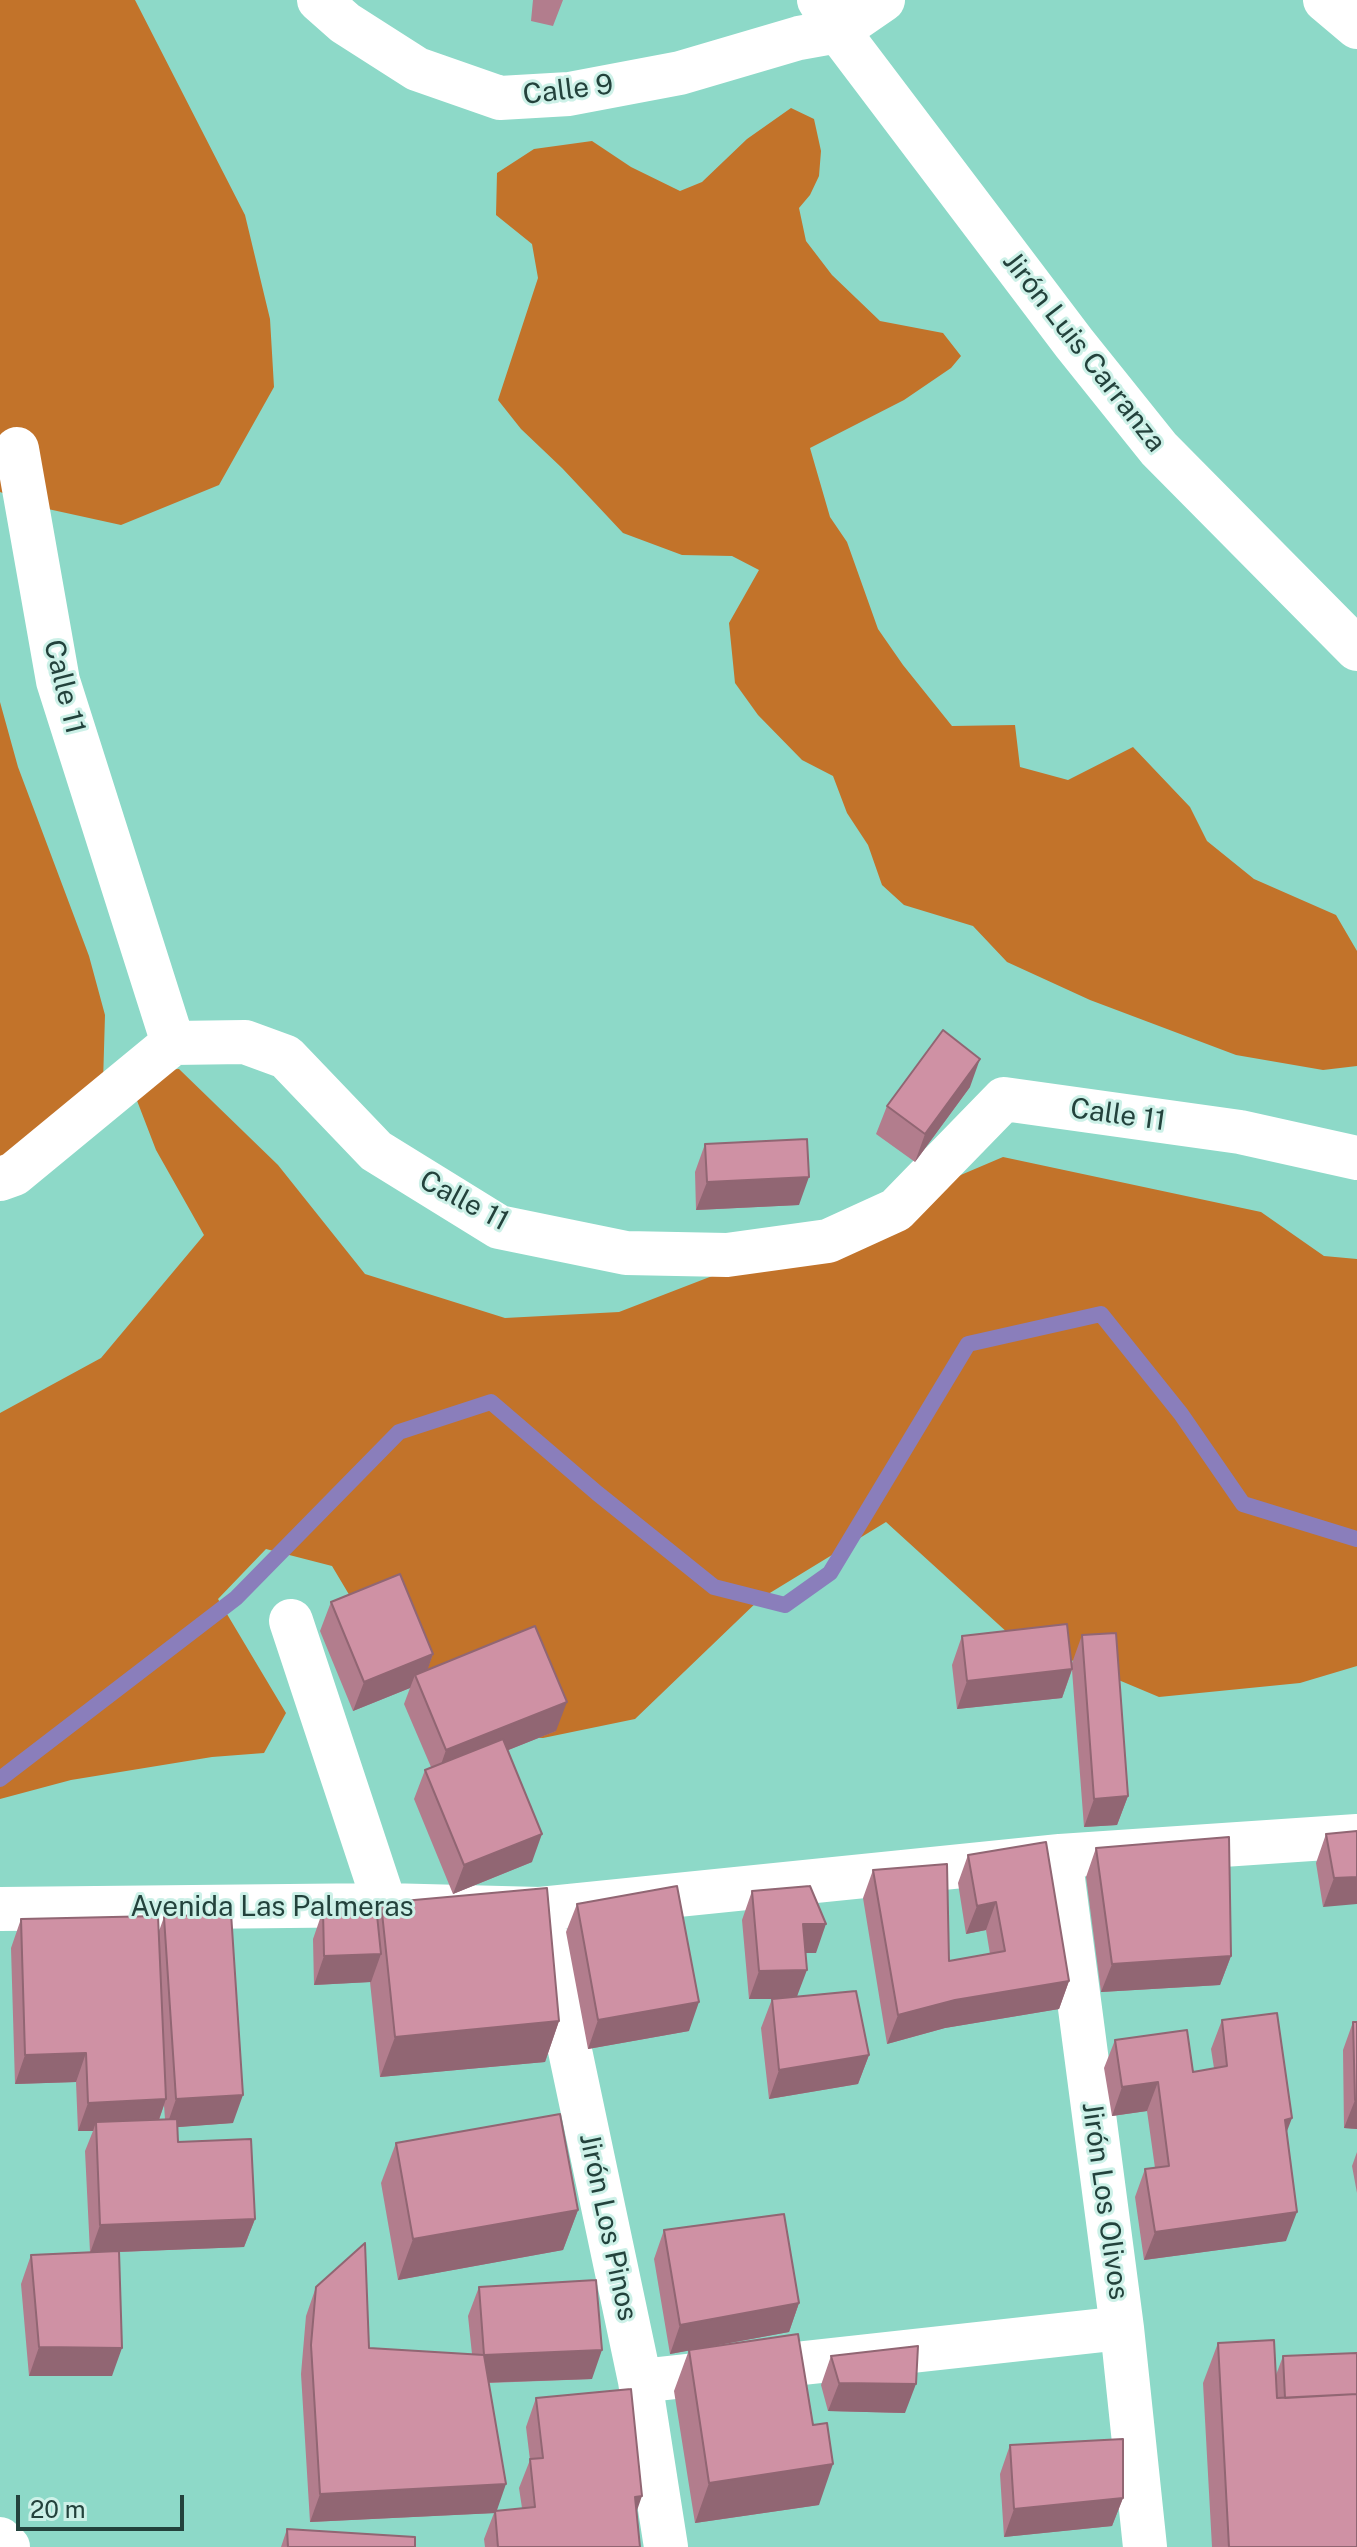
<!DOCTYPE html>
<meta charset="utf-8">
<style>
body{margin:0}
#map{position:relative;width:1357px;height:2547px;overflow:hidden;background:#8dd9c8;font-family:"Public Sans",sans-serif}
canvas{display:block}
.scale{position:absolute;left:16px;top:2495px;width:168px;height:36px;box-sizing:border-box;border:4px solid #23423c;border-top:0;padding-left:10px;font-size:24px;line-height:28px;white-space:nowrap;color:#23423c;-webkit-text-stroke:6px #cdf1e8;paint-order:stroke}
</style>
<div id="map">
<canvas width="1357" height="2547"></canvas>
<div class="scale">20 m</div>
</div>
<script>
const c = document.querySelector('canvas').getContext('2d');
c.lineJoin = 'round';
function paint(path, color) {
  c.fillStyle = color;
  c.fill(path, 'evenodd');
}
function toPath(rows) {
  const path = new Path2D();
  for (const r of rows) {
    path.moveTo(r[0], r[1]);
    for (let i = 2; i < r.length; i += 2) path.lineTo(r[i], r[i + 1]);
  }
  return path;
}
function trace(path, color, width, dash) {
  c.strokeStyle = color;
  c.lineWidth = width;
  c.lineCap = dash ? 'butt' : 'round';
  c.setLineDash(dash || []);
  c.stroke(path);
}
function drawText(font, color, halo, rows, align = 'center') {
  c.font = font + ' "Public Sans",sans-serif';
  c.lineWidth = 6;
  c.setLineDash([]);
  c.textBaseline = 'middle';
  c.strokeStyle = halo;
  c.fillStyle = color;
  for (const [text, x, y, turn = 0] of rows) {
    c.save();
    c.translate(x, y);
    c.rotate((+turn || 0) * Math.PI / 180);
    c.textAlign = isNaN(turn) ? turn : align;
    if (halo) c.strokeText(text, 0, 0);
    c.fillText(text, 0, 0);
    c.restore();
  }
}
paint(toPath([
 [0,0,135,0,245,215,270,319,274,387,219,485,121,525,48,509,0,492],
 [791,108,814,119,821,151,819,176,810,195,799,208,806,241,832,275,880,321,943,333,961,356,951,368,904,400,810,448,830,517,847,542,878,629,903,665,952,726,1015,725,1020,767,1068,780,1133,747,1190,807,1207,841,1254,879,1336,915,1357,951,1357,1066,1323,1070,1236,1055,1090,1000,1007,962,973,926,904,905,882,885,868,845,847,813,833,776,802,760,758,715,735,683,729,623,759,570,732,556,682,555,623,533,562,468,521,429,498,400,538,278,532,244,496,215,497,173,534,149,592,141,631,167,680,191,702,182,747,139],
 [0,702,18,767,89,956,105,1015,103,1083,0,1159],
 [179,1069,278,1165,365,1274,505,1318,619,1312,834,1229,1003,1157,1261,1212,1324,1256,1357,1259,1357,1666,1300,1683,1159,1697,1009,1634,886,1522,760,1599,635,1719,543,1738,454,1735,391,1665,332,1566,266,1549,218,1599,286,1713,264,1753,212,1757,71,1780,0,1799,0,1413,101,1358,204,1235,156,1150,126,1072]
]), '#c2732a');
trace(toPath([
 [0,1779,236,1598,399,1432,491,1402,597,1493,714,1587,785,1605,830,1573,968,1344,1101,1314,1181,1414,1243,1504,1357,1539]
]), '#8a7ebb', 16);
trace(toPath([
 [319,0,345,23,417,69,500,98,569,94,680,73,799,38,838,31,1074,343,1159,449,1357,649],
 [1325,0,1357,27],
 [17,449,58,681,173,1043,245,1042,286,1057,376,1151,499,1227,626,1253,727,1255,828,1241,896,1210,1004,1099,1240,1132,1357,1158],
 [0,1179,14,1174,173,1043],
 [291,1621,385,1905],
 [1060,1856,1122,2328,1145,2547],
 [0,1909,385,1905,540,1909,1060,1856,1357,1836],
 [543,1923,640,2381,666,2547],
 [640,2381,1122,2328],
 [0,2539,8,2547]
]), '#fff', 44);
trace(toPath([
 [819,0,838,31,883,0]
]), '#fff', 44);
paint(toPath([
 [533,0,563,0,553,26,531,21],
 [970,1087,915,1162,876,1134,887,1106],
 [705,1144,799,1205,696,1210,695,1172],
 [331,1602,433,1654,427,1670,556,1731,508,1750,532,1862,453,1894,414,1799,425,1770,431,1767,404,1704,410,1688,353,1711,320,1631],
 [1082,1635,1128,1796,1117,1825,1084,1827,1072,1670,1062,1698,957,1709,952,1665,962,1636,1072,1663],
 [1357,1831,1323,1907,1316,1863,1326,1834],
 [1096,1848,1231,1956,1220,1985,1101,1992,1086,1877],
 [968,1855,1069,1981,1059,2009,945,2028,887,2044,863,1898,873,1870,949,1961,990,1954,986,1930,966,1934,958,1883],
 [752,1891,816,1953,805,1953,797,1997,869,2055,858,2084,769,2099,761,2028,772,1999,773,1999,749,1999,742,1920],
 [381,1903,559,2021,545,2062,380,2077,370,1982,314,1985,313,1939,323,1910,377,1915],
 [577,1904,689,2031,588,2049,566,1932],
 [164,1917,233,2123,177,2127,178,2142,255,2219,244,2247,119,2252,112,2376,29,2376,21,2284,31,2255,90,2252,85,2151,93,2131,78,2131,76,2082,15,2084,11,1948,21,1919,159,1931],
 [164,2105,165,2119,159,2120],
 [1222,2020,1286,2133,1286,2241,1144,2260,1135,2197,1145,2169,1155,2168,1147,2111,1112,2116,1104,2068,1115,2040,1193,2072,1214,2068,1211,2049],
 [1353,2022,1357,2022,1357,2129,1344,2128,1343,2050],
 [396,2143,578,2210,563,2250,398,2280,381,2183],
 [1357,2152,1357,2193,1352,2166],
 [664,2230,799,2303,789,2332,670,2354,654,2259],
 [316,2287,369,2348,472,2354,468,2316,479,2287,592,2379,489,2383,497,2511,522,2508,519,2488,530,2460,526,2427,536,2398,637,2511,640,2547,485,2547,484,2539,494,2513,310,2522,301,2374,306,2316],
 [1218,2343,1276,2375,1283,2356,1357,2547,1212,2547,1203,2383],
 [689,2350,813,2425,819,2505,695,2523,674,2391],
 [831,2356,905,2413,828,2411,821,2385],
 [1010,2445,1123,2498,1112,2526,1004,2537,1000,2474],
 [287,2529,415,2547,281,2547]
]), '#b27d8d');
paint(toPath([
 [980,1059,970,1087,915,1162,925,1134],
 [809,1177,799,1205,696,1210,707,1182],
 [433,1654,423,1683,415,1675,410,1688,353,1711,364,1682],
 [1072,1669,1062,1698,957,1709,967,1681],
 [567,1702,556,1731,436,1779,446,1750],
 [1128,1796,1117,1825,1084,1827,1094,1799],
 [542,1834,532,1862,453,1894,464,1865],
 [1357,1877,1357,1904,1323,1907,1334,1878],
 [996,1902,986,1930,966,1934,977,1906],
 [803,1924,826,1924,816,1953,793,1953],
 [381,1954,371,1982,314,1985,324,1956],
 [1231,1956,1220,1985,1101,1992,1112,1964],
 [807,1970,796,1999,749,1999,759,1971],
 [1069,1981,1059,2009,945,2028,887,2044,898,2015,955,2000],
 [699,2002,689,2031,588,2049,598,2020],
 [559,2021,545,2062,380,2077,395,2037],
 [86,2053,76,2082,15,2084,25,2055],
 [869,2055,858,2084,769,2099,779,2070],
 [1158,2082,1147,2111,1112,2116,1122,2087],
 [243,2095,233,2123,166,2128,176,2099],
 [166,2099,156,2128,96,2122,93,2131,78,2131,88,2103],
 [1355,2100,1357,2100,1357,2129,1344,2128],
 [1292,2118,1281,2147,1285,2120],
 [578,2210,563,2250,398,2280,413,2239],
 [1297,2212,1286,2241,1144,2260,1155,2232],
 [255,2219,244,2247,90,2253,100,2225],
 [799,2303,789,2332,670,2354,680,2325],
 [39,2347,122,2348,112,2376,29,2376],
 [602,2350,592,2379,474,2383,484,2355],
 [839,2383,916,2384,905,2413,828,2411],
 [833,2464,819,2505,695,2523,709,2483],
 [506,2484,496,2513,310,2522,320,2494],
 [642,2496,632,2525,635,2497],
 [1123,2498,1112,2526,1004,2537,1014,2509]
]), '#916673');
const building = toPath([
 [943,1030,980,1059,925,1134,887,1106,943,1030],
 [807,1139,809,1177,707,1182,705,1144,807,1139],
 [400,1574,433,1654,364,1682,331,1602,400,1574],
 [1067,1624,1072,1669,967,1681,962,1636,1067,1624],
 [535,1626,567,1702,446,1750,415,1675,535,1626],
 [1116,1633,1128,1796,1094,1799,1082,1635,1116,1633],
 [503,1739,542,1834,464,1865,425,1770,503,1739],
 [1357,1831,1357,1877,1334,1878,1326,1834,1357,1831],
 [1229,1837,1231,1956,1112,1964,1096,1848,1229,1837],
 [1046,1842,1069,1981,955,2000,898,2015,873,1870,947,1864,949,1961,1005,1951,996,1902,977,1906,968,1855,1046,1842],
 [677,1886,699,2002,598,2020,577,1904,677,1886],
 [810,1886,826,1924,803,1924,807,1970,759,1971,752,1891,810,1886],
 [547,1888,559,2021,395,2037,381,1903,547,1888],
 [370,1904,377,1915,381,1954,324,1956,323,1910,370,1904],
 [231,1913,243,2095,176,2099,164,1917,231,1913],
 [158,1916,166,2099,88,2103,86,2053,25,2055,21,1919,158,1916],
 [856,1991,869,2055,779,2070,772,1999,856,1991],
 [1277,2013,1292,2118,1285,2120,1297,2212,1155,2232,1145,2169,1169,2166,1158,2082,1122,2087,1115,2040,1187,2030,1193,2072,1227,2066,1222,2020,1277,2013],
 [1353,2022,1357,2022,1357,2100,1355,2100,1353,2022],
 [560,2114,578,2210,413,2239,396,2143,560,2114],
 [177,2119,178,2142,251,2139,255,2219,100,2225,96,2122,177,2119],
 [784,2214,799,2303,680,2325,664,2230,784,2214],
 [365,2243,369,2348,484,2355,506,2484,320,2494,311,2345,316,2287,365,2243],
 [119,2251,122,2348,39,2347,31,2255,119,2251],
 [596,2280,602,2350,484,2355,479,2287,596,2280],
 [798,2334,813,2425,827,2423,833,2464,709,2483,689,2350,798,2334],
 [1274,2340,1277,2398,1357,2394,1357,2547,1229,2547,1218,2343,1274,2340],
 [918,2346,916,2384,839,2383,831,2356,918,2346],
 [1357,2353,1357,2394,1285,2398,1283,2356,1357,2353],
 [631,2389,642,2496,635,2497,640,2547,498,2547,495,2511,535,2507,530,2459,543,2458,536,2398,631,2389],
 [1123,2439,1123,2498,1014,2509,1010,2445,1123,2439],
 [287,2529,415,2537,415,2547,288,2547,287,2529]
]);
paint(building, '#cf91a4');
trace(building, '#916673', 2);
drawText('28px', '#23423c', '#cdf1e8', [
 ["Calle 9",568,90,-7],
 ["Jirón Luis Carranza",1084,352,52],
 ["Calle 11",64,687,76],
 ["Calle 11",1118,1115,8],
 ["Calle 11",464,1201,28],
 ["Avenida Las Palmeras",272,1907],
 ["Jirón Los Olivos",1105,2201,82],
 ["Jirón Los Pinos",608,2227,78]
]);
</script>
